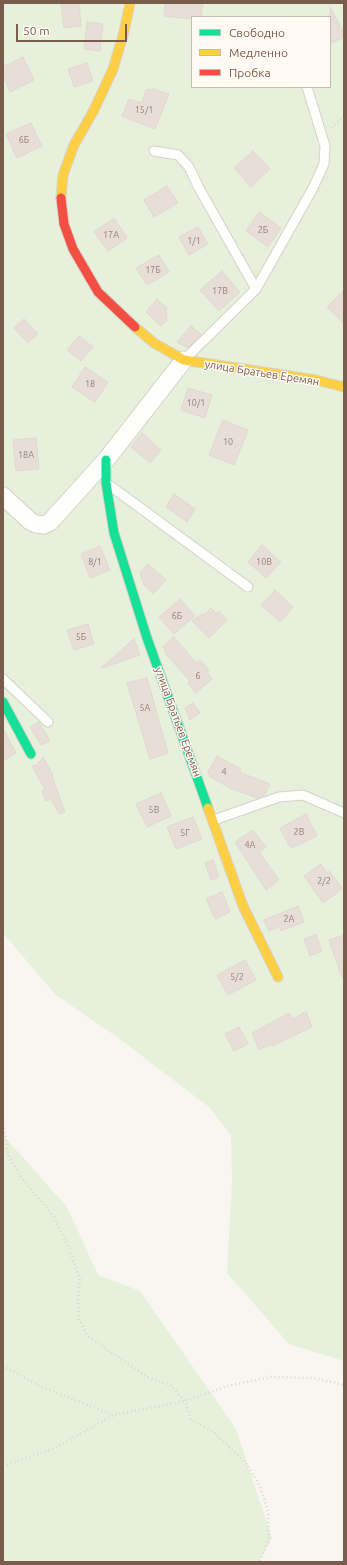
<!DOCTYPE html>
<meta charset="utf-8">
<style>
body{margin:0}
#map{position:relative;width:347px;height:1565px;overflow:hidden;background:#f9f5f0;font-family:Ubuntu,sans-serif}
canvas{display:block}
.frame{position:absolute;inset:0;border:4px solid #7a5c4d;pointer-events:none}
.legend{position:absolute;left:191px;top:16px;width:140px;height:72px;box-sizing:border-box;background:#fffaf3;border:1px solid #cabbb1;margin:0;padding:5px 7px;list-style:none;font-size:12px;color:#7a5c4d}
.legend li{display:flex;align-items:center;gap:8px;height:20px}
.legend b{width:20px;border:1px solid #cabbb1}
.scale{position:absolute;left:16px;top:24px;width:111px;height:18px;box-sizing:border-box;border:2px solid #7a5c4d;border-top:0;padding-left:5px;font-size:12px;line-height:14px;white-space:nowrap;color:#7a5c4d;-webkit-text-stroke:3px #fffaf3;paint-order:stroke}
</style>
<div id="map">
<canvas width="347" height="1565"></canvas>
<div class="frame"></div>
<ul class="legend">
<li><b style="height:5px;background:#16e098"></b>Свободно</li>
<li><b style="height:5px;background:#ffcf43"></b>Медленно</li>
<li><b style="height:5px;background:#f24e42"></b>Пробка</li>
</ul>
<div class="scale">50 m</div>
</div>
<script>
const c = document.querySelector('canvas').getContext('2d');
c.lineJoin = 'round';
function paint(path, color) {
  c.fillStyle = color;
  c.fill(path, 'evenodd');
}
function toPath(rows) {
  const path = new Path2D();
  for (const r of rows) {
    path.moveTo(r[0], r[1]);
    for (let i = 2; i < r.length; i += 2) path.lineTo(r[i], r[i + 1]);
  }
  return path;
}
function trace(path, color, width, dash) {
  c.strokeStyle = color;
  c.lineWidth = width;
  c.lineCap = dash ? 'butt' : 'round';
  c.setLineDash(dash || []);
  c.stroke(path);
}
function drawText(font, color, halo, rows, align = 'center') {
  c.font = font + ' Ubuntu,sans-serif';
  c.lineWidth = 3;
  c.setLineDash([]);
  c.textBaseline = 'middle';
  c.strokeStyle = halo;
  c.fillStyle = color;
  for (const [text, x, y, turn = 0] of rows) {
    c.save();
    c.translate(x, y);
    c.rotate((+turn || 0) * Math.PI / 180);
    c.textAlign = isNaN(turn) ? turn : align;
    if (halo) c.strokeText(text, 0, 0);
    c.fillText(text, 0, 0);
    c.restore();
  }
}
paint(toPath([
 [3,3,344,3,344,1361,289,1344,227,1273,232,1182,231,1135,209,1107,117,1037,56,995,3,933],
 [192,17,330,17,330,87,192,87],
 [3,1135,67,1207,98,1275,140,1291,236,1429,272,1538,259,1562,3,1562]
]), '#e7f0db');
const building = toPath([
 [61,3,79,3,81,26,64,28,61,3],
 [165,3,203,3,201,17,192,17,192,19,164,16,165,3],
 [330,7,344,33,344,37,330,44,330,7],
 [87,22,103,24,100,51,84,49,87,22],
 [23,57,34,80,10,92,3,76,3,67,23,57],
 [87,63,93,81,74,87,68,69,87,63],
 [153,89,169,94,155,129,122,116,129,99,142,103,146,90,153,89],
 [31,123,42,146,17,158,6,134,31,123],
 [253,151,270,169,251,187,234,168,253,151],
 [167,186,178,203,154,217,144,200,167,186],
 [259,212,281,228,268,247,246,231,259,212],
 [114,218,127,238,108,251,94,232,114,218],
 [198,227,208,244,189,255,179,237,198,227],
 [159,255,169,272,147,285,136,268,159,255],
 [222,271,240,292,219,311,200,290,222,271],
 [344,290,344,324,327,307,344,290],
 [157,299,166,307,167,320,161,326,146,312,157,299],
 [24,319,38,334,28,343,14,328,24,319],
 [191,326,201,334,188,348,177,342,191,326],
 [79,336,93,347,81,361,67,350,79,336],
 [85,367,108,382,95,402,72,387,85,367],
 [188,388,212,395,205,418,181,410,188,388],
 [223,420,248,430,234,465,209,455,223,420],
 [142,433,161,450,150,463,131,447,142,433],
 [36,438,39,469,16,471,13,440,36,438],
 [174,494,195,509,187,522,166,507,174,494],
 [262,545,281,562,266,578,248,562,262,545],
 [100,546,110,570,90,578,81,554,100,546],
 [148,564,166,580,153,594,144,585,140,573,148,564],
 [275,590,293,607,280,622,261,605,275,590],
 [180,599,195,616,174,634,159,617,180,599],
 [211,608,216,613,219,611,227,620,209,638,192,621,202,614,205,614,211,608],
 [88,624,94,644,74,650,67,630,88,624],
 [174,637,196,663,200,660,209,670,207,672,212,679,196,693,188,683,190,681,166,654,163,646,174,637],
 [134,639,140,655,102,668,101,668,134,639],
 [147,678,168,753,150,759,127,683,147,678],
 [193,703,200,713,190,720,185,708,193,703],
 [39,722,50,741,41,745,30,727,39,722],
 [3,728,16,753,3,761,3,728],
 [217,756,241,769,239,772,270,784,264,796,257,798,230,788,210,777,208,772,217,756],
 [43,757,53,775,52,776,65,812,59,814,51,799,46,801,42,791,45,790,32,766,37,765,43,757],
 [161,793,171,816,147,827,136,804,161,793],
 [306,814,317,836,294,847,290,847,280,828,306,814],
 [193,817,202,839,176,849,167,827,193,817],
 [253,830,266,847,259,852,279,880,266,890,235,842,253,830],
 [213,860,219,877,211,880,205,863,213,860],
 [321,864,327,873,329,871,335,878,342,889,323,903,304,876,321,864],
 [222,892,230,912,215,919,206,899,222,892],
 [298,906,304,922,281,931,279,927,269,931,264,920,298,906],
 [316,935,322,951,310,956,304,939,316,935],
 [344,935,344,977,342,977,329,940,344,935],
 [245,960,256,980,228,995,217,975,245,960],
 [306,1012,312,1027,272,1046,271,1044,259,1050,252,1033,289,1013,292,1019,306,1012],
 [239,1027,248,1044,234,1051,225,1034,239,1027]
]);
paint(building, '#e6ded7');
trace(building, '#e2d8d2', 1);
const lane = toPath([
 [154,151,178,155,189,167,199,188,256,289,186,358],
 [256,289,313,188,324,164,325,146,307,87],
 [109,485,248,587],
 [3,679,48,722],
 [214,820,279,797,303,795,344,813]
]);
const street = toPath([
 [3,496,30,521,36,524,44,525,50,522,106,460,184,360]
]);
const fast = toPath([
 [106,460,106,483,114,533,147,638,208,808],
 [3,702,31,754]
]);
const slow = toPath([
 [61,198,63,175,74,145,94,110,113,69,124,32,130,3],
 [135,327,154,343,184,360,316,380,344,387],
 [208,808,243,906,278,977]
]);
const jam = toPath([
 [61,198,64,224,73,249,98,292,135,327]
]);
trace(lane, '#d7d1cb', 11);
trace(street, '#d7d1cb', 19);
trace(fast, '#d9d2cb', 11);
trace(slow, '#d9d2cb', 11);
trace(jam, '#d9d2cb', 11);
trace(toPath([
 [332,128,344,116],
 [3,1120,8,1155,21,1177,54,1217,69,1248,80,1280,78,1299,79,1319,88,1336,147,1377,170,1385,185,1401,191,1420,215,1433,245,1462,260,1486,268,1511,269,1539,260,1562],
 [3,1366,40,1386,113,1415],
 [3,1466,55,1448,114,1415,185,1401,228,1386,271,1377,314,1378,344,1385]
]), '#dcd5d0', 2.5, [1, 3]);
trace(lane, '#fefefd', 9);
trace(street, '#fefefd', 17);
trace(fast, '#16e098', 9);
trace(slow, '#ffcf43', 9);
trace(jam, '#f24e42', 9);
drawText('9px', '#977e72', null, [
 ["15/1",144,110],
 ["6Б",24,140],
 ["2Б",263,230],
 ["17А",111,235],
 ["1/1",194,241],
 ["17Б",153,270],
 ["17В",220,291],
 ["18",90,384],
 ["10/1",196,403],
 ["10",228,442],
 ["18А",26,455],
 ["8/1",95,562],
 ["10В",264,562],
 ["6Б",177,616],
 ["5Б",81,637],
 ["6",198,676],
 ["5А",145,708],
 ["4",224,772],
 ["5В",154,810],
 ["2В",299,832],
 ["5Г",185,833],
 ["4А",250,845],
 ["2/2",324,881],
 ["2А",289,919],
 ["5/2",237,977]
]);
drawText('11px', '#7a5c4d', '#fffaf3', [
 ["улица Братьев Еремян",262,373,9],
 ["улица Братьев Еремян",178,722,70]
]);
</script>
